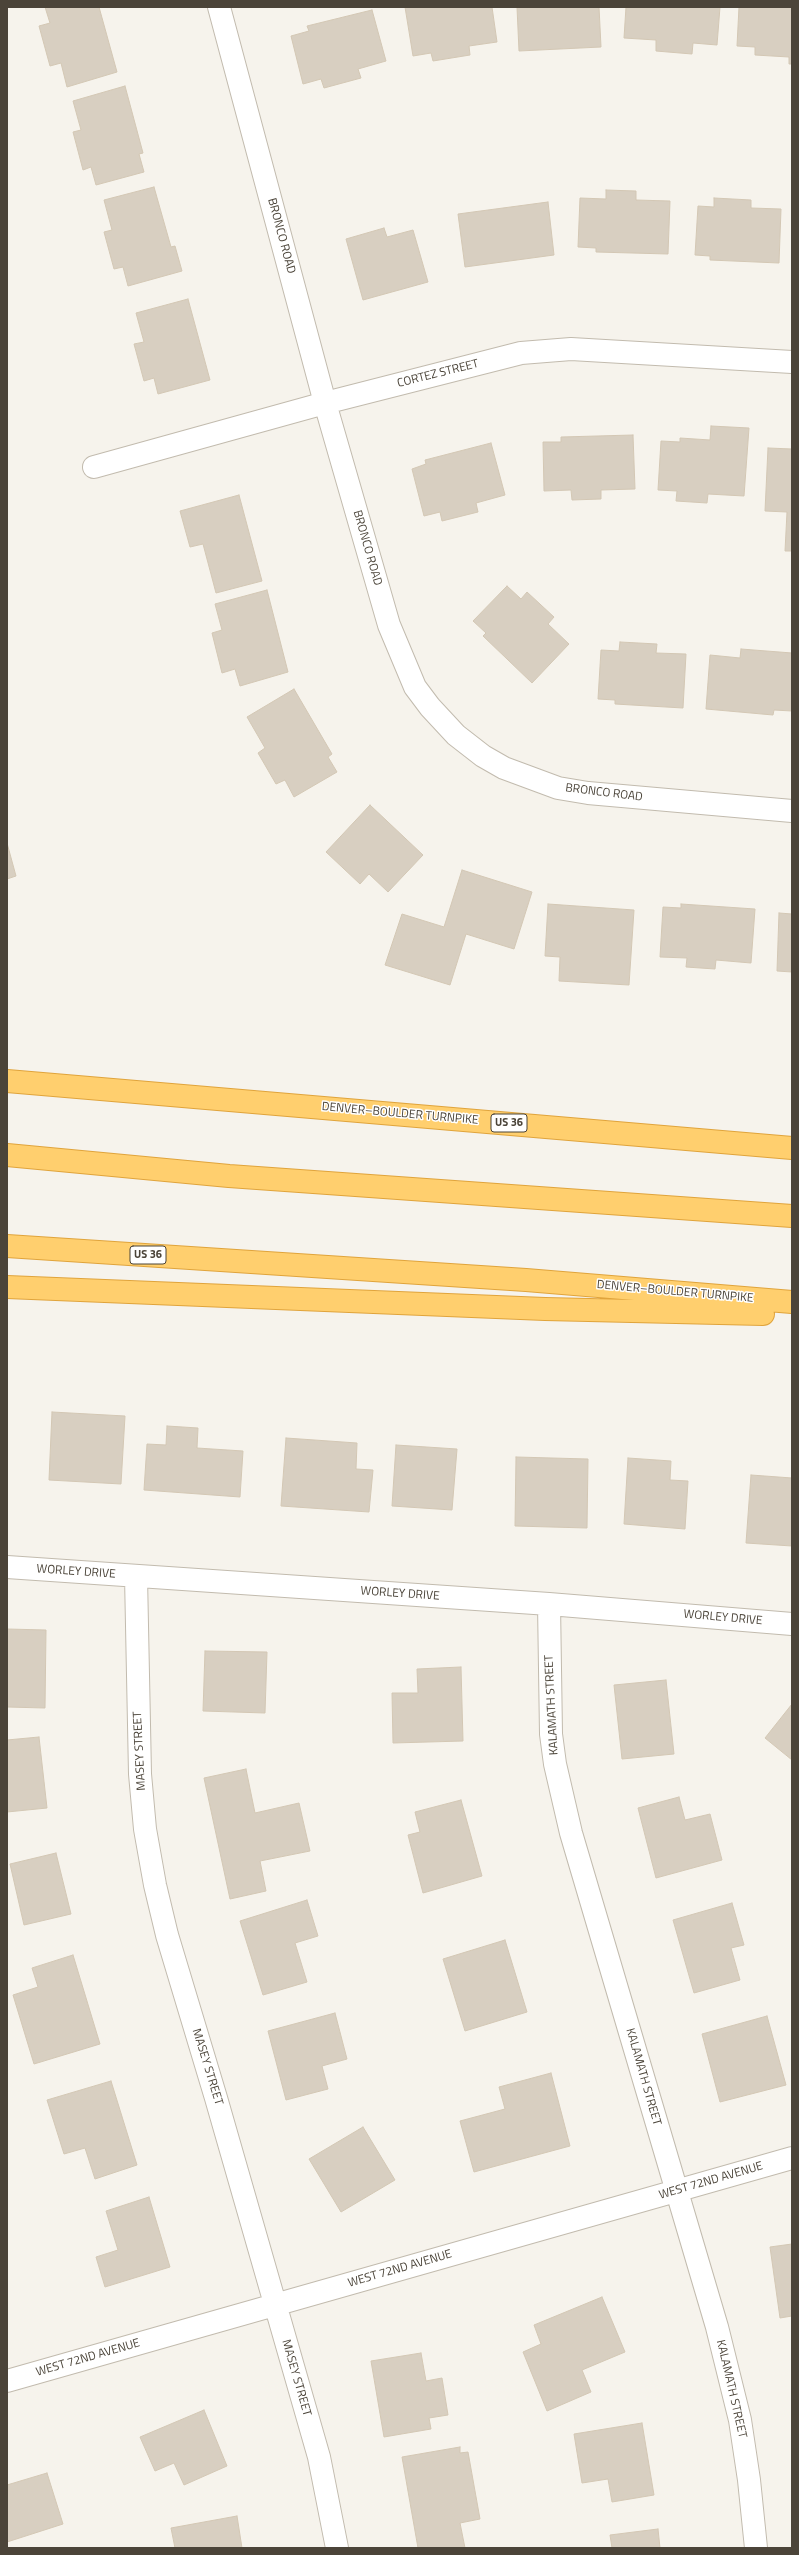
<!DOCTYPE html>
<meta charset="utf-8">
<style>
body{margin:0}
#map{position:relative;width:799px;height:2555px;overflow:hidden;background:#f6f3ec;font-family:"Titillium Web",sans-serif}
canvas{display:block}
.frame{position:absolute;inset:0;border:8px solid #4b4439;pointer-events:none}
</style>
<div id="map">
<canvas width="799" height="2555"></canvas>
<div class="frame"></div>
</div>
<script>
const c = document.querySelector('canvas').getContext('2d');
c.lineJoin = 'round';
function paint(path, color) {
  c.fillStyle = color;
  c.fill(path, 'evenodd');
}
function toPath(rows) {
  const path = new Path2D();
  for (const r of rows) {
    path.moveTo(r[0], r[1]);
    for (let i = 2; i < r.length; i += 2) path.lineTo(r[i], r[i + 1]);
  }
  return path;
}
function trace(path, color, width, dash) {
  c.strokeStyle = color;
  c.lineWidth = width;
  c.lineCap = dash ? 'butt' : 'round';
  c.setLineDash(dash || []);
  c.stroke(path);
}
function drawText(font, color, halo, rows, align = 'center') {
  c.font = font + ' "Titillium Web",sans-serif';
  c.lineWidth = 3;
  c.setLineDash([]);
  c.textBaseline = 'middle';
  c.strokeStyle = halo;
  c.fillStyle = color;
  for (const [text, x, y, turn = 0] of rows) {
    c.save();
    c.translate(x, y);
    c.rotate((+turn || 0) * Math.PI / 180);
    c.textAlign = isNaN(turn) ? turn : align;
    if (halo) c.strokeText(text, 0, 0);
    c.fillText(text, 0, 0);
    c.restore();
  }
}
const building = toPath([
 [45,7,99,7,117,72,67,87,61,63,50,66,39,26,50,23,45,7],
 [405,7,492,7,497,42,469,46,470,55,433,61,431,53,413,56,405,7],
 [517,7,599,7,601,47,519,51,517,7],
 [626,7,720,7,717,45,693,43,692,54,656,51,656,40,624,38,626,7],
 [739,7,792,7,792,64,789,64,789,57,755,55,755,47,737,46,739,7],
 [372,10,386,61,358,69,361,78,324,88,321,79,303,84,291,36,309,31,307,26,372,10],
 [125,86,143,153,139,154,144,172,96,185,91,167,83,170,73,132,81,130,73,101,125,86],
 [154,187,171,247,175,246,182,271,128,286,123,267,114,269,104,232,112,230,104,200,154,187],
 [606,190,636,191,636,200,670,201,668,254,596,252,596,248,578,247,580,198,606,199,606,190],
 [714,198,751,200,751,208,781,209,779,263,710,260,710,256,695,255,698,206,714,207,714,198],
 [548,202,554,255,465,267,458,214,548,202],
 [384,228,387,237,413,230,428,282,363,300,346,239,384,228],
 [188,299,210,380,158,394,154,378,144,381,134,344,144,342,136,313,188,299],
 [711,426,749,428,744,496,708,494,707,503,676,501,677,491,658,490,661,441,680,442,680,438,710,440,711,426],
 [633,435,635,489,601,490,601,499,572,500,571,490,544,491,543,442,561,442,561,437,633,435],
 [491,443,505,495,476,503,478,512,442,521,440,512,424,516,412,469,426,464,425,460,491,443],
 [768,448,792,449,792,551,785,551,787,512,765,511,768,448],
 [239,495,262,581,216,593,203,544,190,547,180,511,239,495],
 [507,586,521,599,527,592,554,617,548,624,569,644,532,683,483,636,486,633,473,621,507,586],
 [267,590,288,672,240,686,235,669,222,673,212,633,222,630,215,604,267,590],
 [620,642,657,644,656,653,686,654,683,708,615,704,615,700,598,699,601,650,619,651,620,642],
 [741,649,792,653,792,711,774,710,773,715,706,709,710,655,740,658,741,649],
 [294,689,332,754,328,757,337,772,294,797,285,780,276,784,258,753,265,748,247,717,294,689],
 [370,805,423,855,388,892,369,874,360,884,326,852,370,805],
 [7,843,16,876,7,879,7,843],
 [462,870,532,892,514,949,466,934,450,985,385,965,402,914,444,927,462,870],
 [548,904,634,910,629,985,559,981,560,957,545,956,548,904],
 [681,904,755,909,751,963,716,960,715,969,686,967,687,958,660,957,663,907,681,908,681,904],
 [779,913,792,914,792,972,777,971,779,913],
 [52,1412,125,1416,121,1484,49,1480,52,1412],
 [167,1426,198,1428,197,1448,243,1451,240,1497,144,1490,147,1444,166,1445,167,1426],
 [286,1438,357,1443,356,1469,373,1470,369,1512,281,1506,286,1438],
 [396,1445,457,1449,452,1510,392,1506,396,1445],
 [516,1457,588,1459,587,1528,515,1526,516,1457],
 [628,1458,671,1461,670,1480,688,1481,685,1529,624,1524,628,1458],
 [751,1475,792,1478,792,1546,746,1543,751,1475],
 [7,1629,46,1630,45,1708,7,1707,7,1629],
 [205,1651,267,1652,265,1713,203,1711,205,1651],
 [461,1667,463,1741,393,1743,392,1693,418,1693,417,1669,461,1667],
 [666,1680,674,1754,622,1759,614,1685,666,1680],
 [792,1704,792,1760,765,1738,792,1704],
 [39,1737,47,1808,7,1812,7,1740,39,1737],
 [246,1769,255,1813,299,1803,310,1851,260,1861,266,1891,230,1899,204,1778,246,1769],
 [679,1797,685,1820,710,1814,722,1860,656,1878,638,1808,679,1797],
 [461,1800,482,1876,423,1893,408,1835,420,1832,415,1812,461,1800],
 [56,1853,71,1914,24,1925,10,1864,56,1853],
 [307,1900,318,1936,295,1943,307,1982,263,1995,240,1921,307,1900],
 [732,1903,744,1945,731,1948,740,1980,694,1993,673,1920,732,1903],
 [505,1940,527,2012,465,2031,443,1959,505,1940],
 [73,1955,100,2044,34,2064,13,1995,38,1987,32,1968,73,1955],
 [335,2013,347,2059,322,2066,328,2089,286,2100,268,2031,335,2013],
 [767,2016,786,2085,720,2102,702,2034,767,2016],
 [551,2073,570,2146,474,2172,460,2121,505,2109,499,2087,551,2073],
 [111,2081,137,2165,95,2179,85,2148,64,2154,47,2100,111,2081],
 [363,2127,395,2180,341,2212,309,2159,363,2127],
 [149,2197,170,2267,105,2287,96,2257,118,2250,106,2211,149,2197],
 [792,2244,792,2316,780,2318,770,2247,792,2244],
 [602,2297,625,2352,582,2370,591,2392,547,2411,523,2352,541,2344,534,2325,602,2297],
 [421,2353,426,2381,442,2378,448,2415,429,2418,431,2429,384,2437,371,2361,421,2353],
 [204,2410,227,2466,184,2485,174,2463,155,2471,140,2437,204,2410],
 [642,2423,654,2495,612,2502,608,2479,582,2483,574,2434,642,2423],
 [460,2447,460,2453,468,2452,480,2519,460,2523,465,2548,418,2548,402,2457,460,2447],
 [47,2473,63,2524,7,2542,7,2485,47,2473],
 [237,2516,242,2548,175,2548,171,2528,237,2516],
 [658,2529,660,2548,612,2548,610,2535,658,2529]
]);
paint(building, '#d8cfc1');
trace(building, '#d3c7b4', 1);
const minor = toPath([
 [219,7,325,403,389,625,415,687,430,707,456,735,483,756,504,768,558,788,588,793,792,811],
 [94,467,325,403,521,353,571,349,792,362],
 [7,1567,549,1604,792,1624],
 [136,1576,140,1774,145,1829,155,1885,167,1935,216,2098,319,2457,337,2548],
 [549,1604,551,1734,555,1764,571,1833,717,2327,740,2420,749,2480,756,2548],
 [7,2381,792,2158]
]);
const highway = toPath([
 [7,1081,792,1148],
 [7,1155,229,1176,792,1216],
 [7,1246,526,1280,792,1302],
 [7,1287,545,1309,763,1314]
]);
trace(minor, '#c2bbae', 24);
trace(highway, '#e0a43c', 24);
trace(minor, '#fff', 22);
trace(highway, '#ffcf6e', 22);
for (const [x, y, w] of [
 [509,1123,36],
 [148,1255,36]
]) {
  const box = new Path2D();
  box.roundRect(x - w / 2, y - 9, w, 18, 3);
  c.fillStyle = '#fff';
  c.fill(box);
  trace(box, '#4b4439', 1);
}
drawText('bold 11px', '#4b4439', null, [
 ["US 36",509,1123],
 ["US 36",148,1255]
]);
drawText('12px', '#4b4439', '#fff', [
 ["BRONCO ROAD",281,236,75],
 ["CORTEZ STREET",438,374,-14],
 ["BRONCO ROAD",367,548,74],
 ["BRONCO ROAD",604,793,7],
 ["DENVER–BOULDER TURNPIKE",400,1114,5],
 ["DENVER–BOULDER TURNPIKE",675,1292,5],
 ["WORLEY DRIVE",76,1572,4],
 ["WORLEY DRIVE",400,1594,4],
 ["WORLEY DRIVE",723,1618,5],
 ["KALAMATH STREET",552,1705,-93],
 ["MASEY STREET",140,1751,-93],
 ["MASEY STREET",207,2067,73],
 ["KALAMATH STREET",643,2077,74],
 ["WEST 72ND AVENUE",711,2181,-16],
 ["WEST 72ND AVENUE",400,2269,-16],
 ["WEST 72ND AVENUE",88,2358,-16],
 ["MASEY STREET",296,2378,74],
 ["KALAMATH STREET",731,2389,77]
]);
</script>
